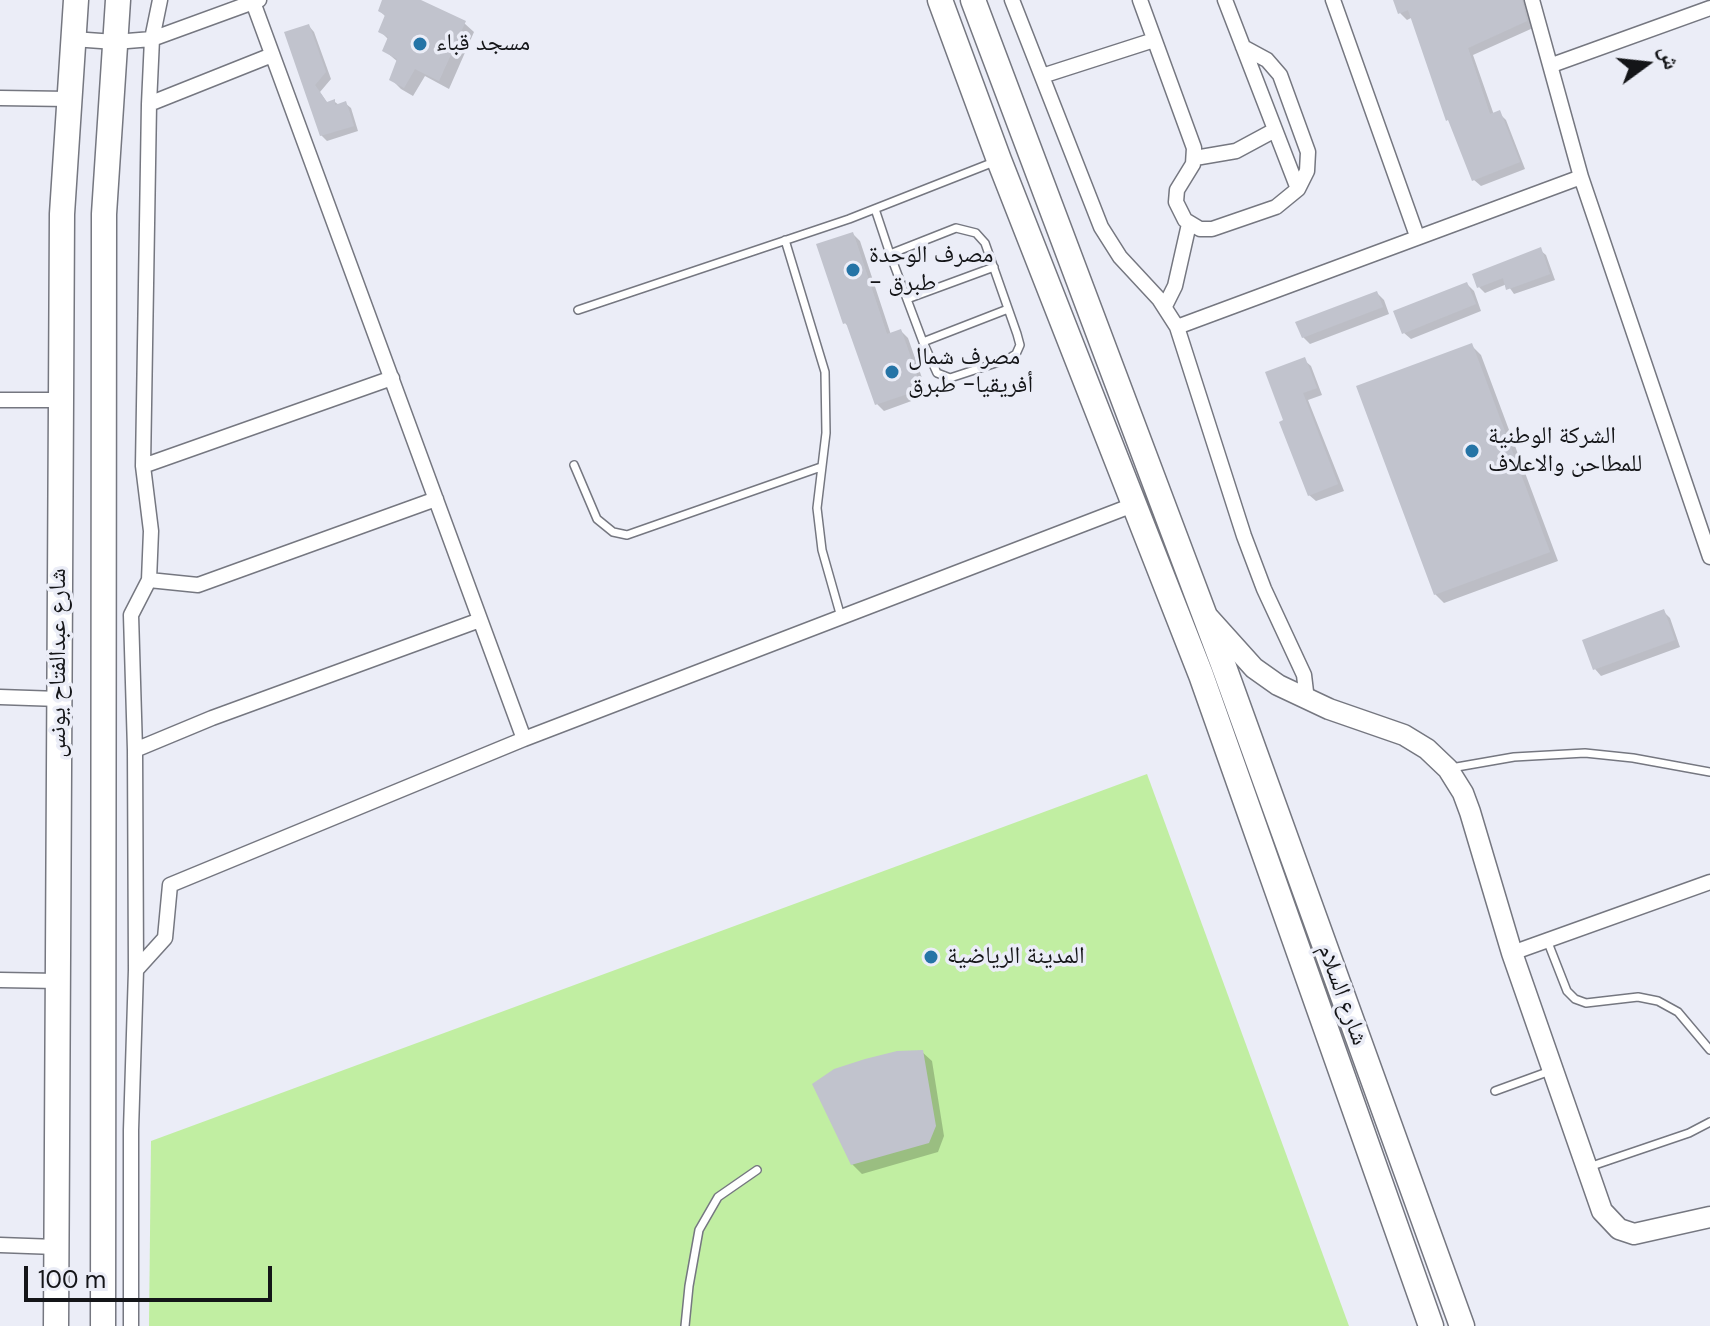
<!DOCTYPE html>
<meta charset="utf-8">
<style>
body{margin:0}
#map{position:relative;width:1710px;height:1326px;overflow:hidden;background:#ebedf7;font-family:"DM Sans","Noto Naskh Arabic",sans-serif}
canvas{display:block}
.north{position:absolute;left:1606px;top:24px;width:80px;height:80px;-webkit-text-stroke:6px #ebedf7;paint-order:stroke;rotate:75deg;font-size:22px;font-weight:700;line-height:32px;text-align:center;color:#141518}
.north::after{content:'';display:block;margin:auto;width:28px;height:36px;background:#141518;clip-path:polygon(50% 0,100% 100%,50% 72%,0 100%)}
.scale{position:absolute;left:24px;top:1266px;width:248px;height:36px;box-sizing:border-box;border:4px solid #141518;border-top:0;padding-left:10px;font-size:24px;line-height:28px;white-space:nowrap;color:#141518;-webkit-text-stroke:6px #ebedf7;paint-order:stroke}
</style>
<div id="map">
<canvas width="1710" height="1326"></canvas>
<div class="north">ش</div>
<div class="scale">100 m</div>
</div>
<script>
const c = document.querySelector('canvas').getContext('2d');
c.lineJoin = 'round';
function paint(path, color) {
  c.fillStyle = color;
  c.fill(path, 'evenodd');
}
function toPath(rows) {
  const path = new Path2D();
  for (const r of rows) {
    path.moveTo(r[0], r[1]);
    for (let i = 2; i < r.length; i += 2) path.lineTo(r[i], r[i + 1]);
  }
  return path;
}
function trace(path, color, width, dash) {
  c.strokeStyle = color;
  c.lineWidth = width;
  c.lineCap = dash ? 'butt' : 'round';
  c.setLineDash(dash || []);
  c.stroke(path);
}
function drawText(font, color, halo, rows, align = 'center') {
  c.font = font + ' "DM Sans","Noto Naskh Arabic",sans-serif';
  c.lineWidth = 7;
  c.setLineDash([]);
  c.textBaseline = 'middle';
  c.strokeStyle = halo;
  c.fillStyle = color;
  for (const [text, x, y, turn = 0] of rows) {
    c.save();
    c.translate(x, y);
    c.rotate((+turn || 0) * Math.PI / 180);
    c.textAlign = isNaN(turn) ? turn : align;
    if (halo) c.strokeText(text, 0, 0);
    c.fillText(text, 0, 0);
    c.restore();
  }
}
paint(toPath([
 [1147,774,1349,1326,149,1326,151,1141]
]), '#c1eea2');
paint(toPath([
 [384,0,416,0,464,23,474,32,449,89,425,76,413,96,401,89,392,80,398,62,385,51,389,40,380,31,386,17,380,11],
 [1395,0,1524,0,1533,28,1473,55,1494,115,1499,113,1506,120,1525,169,1481,186,1474,180,1413,17,1407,20,1400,13],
 [309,26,314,32,331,79,320,92,328,104,335,102,339,105,345,103,351,108,358,131,327,141,321,135,286,34],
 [853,234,860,241,891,335,901,331,908,338,928,395,884,411,877,404,851,329,845,323],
 [1540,250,1546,255,1555,280,1514,294,1507,284,1485,293,1479,287],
 [1467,284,1474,291,1481,311,1411,339,1404,333],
 [1377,293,1384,300,1389,314,1310,344,1303,337],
 [1472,346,1481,355,1558,561,1444,603,1435,594],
 [1304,360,1311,366,1322,395,1308,400,1344,491,1316,501,1309,495,1286,421],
 [1664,612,1670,618,1680,647,1601,676,1595,669],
 [922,1052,932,1061,944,1136,938,1152,862,1174,852,1164]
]), '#0003');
paint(toPath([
 [382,0,421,0,466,21,439,81,415,69,404,88,389,80,397,59,382,51,388,37,378,32,385,15,378,11],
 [1393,0,1522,0,1527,21,1468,48,1490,114,1500,110,1520,162,1472,181,1448,120,1446,121,1408,10,1398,14],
 [309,24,326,72,315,85,327,102,335,99,335,105,346,101,354,126,320,136,284,32],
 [853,232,887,334,901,329,922,389,875,405,846,323,843,324,816,244],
 [1541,247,1550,274,1506,290,1503,278,1477,288,1472,274],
 [1467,282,1476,304,1402,334,1393,311],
 [1377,291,1383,307,1302,338,1295,322],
 [1472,343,1550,552,1434,595,1356,386],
 [1305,357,1317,388,1303,393,1338,484,1308,496,1279,422,1283,420,1265,372],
 [1664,609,1675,640,1593,670,1582,640],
 [923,1050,936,1126,929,1143,851,1165,812,1084,834,1069,865,1059,897,1051]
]), '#c1c3cd');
const service = toPath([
 [875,209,890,254,923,342,937,373,950,378,1008,359,1016,354,1020,345,1017,334,985,243,976,233,956,228,890,254],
 [785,240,825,372,826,433,817,508,822,550,841,617],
 [907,299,994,267],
 [578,310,849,219,994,162],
 [923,342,1008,309],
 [574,465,597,519,613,532,627,535,821,467],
 [1451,768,1514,757,1585,753,1633,758,1710,772],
 [1547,940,1567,991,1575,999,1586,1003,1638,997,1658,1001,1678,1012,1710,1050],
 [1495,1091,1550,1071],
 [1589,1167,1689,1133,1710,1122],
 [685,1326,689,1286,699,1230,718,1197,757,1170]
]);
const minor = toPath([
 [1012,0,1101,227,1120,257,1159,299,1177,327,1244,536,1264,589,1304,675,1307,700],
 [1140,0,1194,148,1193,164,1177,190,1176,202,1185,220,1200,229,1212,229,1276,207,1298,189,1307,171,1308,152,1280,75,1267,60,1243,47],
 [1225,0,1298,189],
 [1333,0,1417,236],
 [1532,0,1581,177,1710,557],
 [253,2,524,739],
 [73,39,115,42,152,39,259,0],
 [1552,65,1710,8],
 [1042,76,1154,40],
 [0,98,69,99],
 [149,104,272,55],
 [1195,158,1236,151,1275,130],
 [1165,306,1175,286,1189,224],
 [1177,327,1581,177],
 [0,400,61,400],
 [143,466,392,378],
 [149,580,198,585,436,499],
 [0,697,59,699],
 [135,750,212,718,480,620],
 [1512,953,1710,882],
 [136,970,135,750,131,615,149,580,151,531,143,466,149,104,152,39,160,0],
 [0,980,58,981],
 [0,1245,56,1247],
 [131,1326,131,1130,136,970,165,938,170,885,524,739,1133,505]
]);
const secondary = toPath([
 [1209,618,1254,668,1278,685,1329,709,1404,735,1427,749,1448,769,1463,793,1470,812,1512,953,1602,1211,1619,1229,1634,1234,1710,1217]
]);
const trunk = toPath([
 [940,0,999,160,1201,675,1431,1326],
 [973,0,1223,664,1462,1326],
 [56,1326,62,214,76,0],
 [103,1326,104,214,118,0]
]);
trace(service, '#757780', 10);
trace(minor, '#757780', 17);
trace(secondary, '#757780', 23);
trace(trunk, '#757780', 27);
trace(service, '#fff', 7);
trace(minor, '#fff', 14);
trace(secondary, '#fff', 20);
trace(trunk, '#fff', 24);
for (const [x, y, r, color] of [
 [420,44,8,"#2574a6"],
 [853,270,8,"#2574a6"],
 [892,372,8,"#2574a6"],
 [1472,451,8,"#2574a6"],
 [931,957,8,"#2574a6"]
]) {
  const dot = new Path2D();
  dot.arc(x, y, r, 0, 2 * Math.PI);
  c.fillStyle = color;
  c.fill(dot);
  trace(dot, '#ebedf7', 3);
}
drawText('24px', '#141518', '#ebedf7', [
 ["مسجد قباء",436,44],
 ["مصرف الوحدة",869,256],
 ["- طبرق",869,284],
 ["مصرف شمال",908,358],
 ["أفريقيا- طبرق",908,386],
 ["الشركة الوطنية",1488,437],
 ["للمطاحن والاعلاف",1488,465],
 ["المدينة الرياضية",947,957]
], 'left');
drawText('24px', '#141518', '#ebedf7', [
 ["شارع عبدالفتاح يونس",59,663,-90],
 ["شارع السلام",1342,995,70]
]);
</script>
